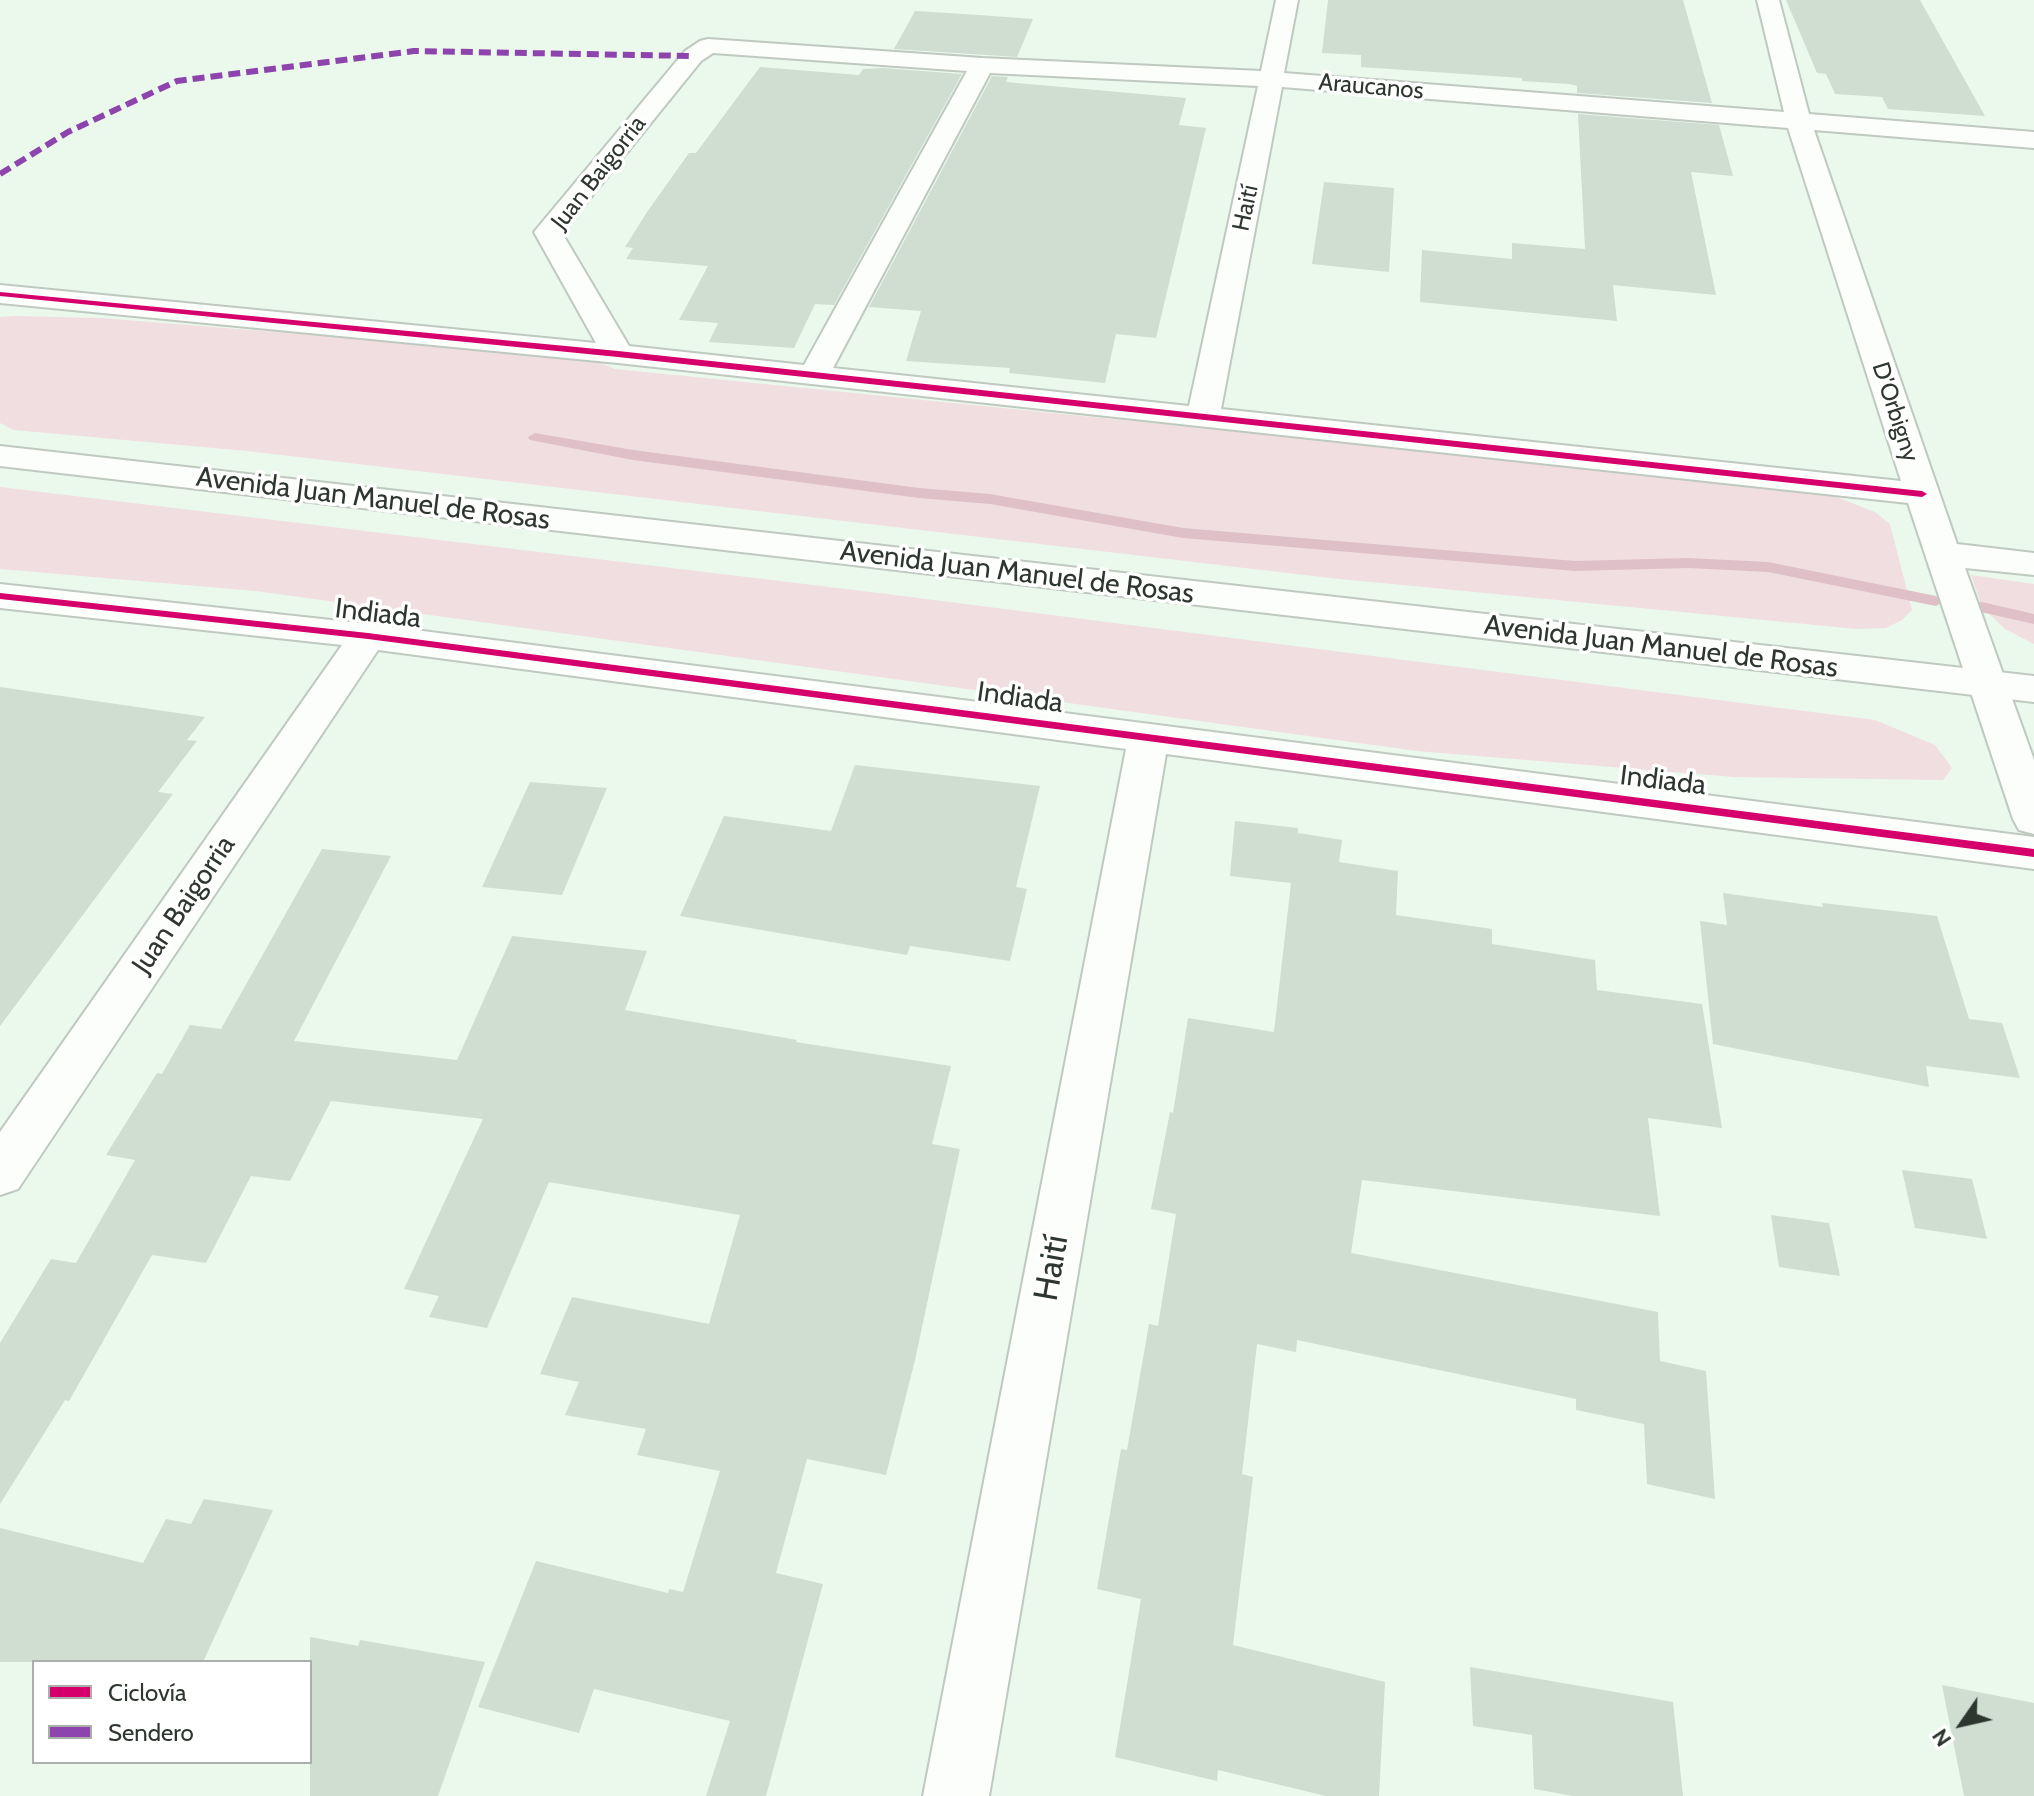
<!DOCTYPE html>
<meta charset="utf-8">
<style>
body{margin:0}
#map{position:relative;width:2034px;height:1796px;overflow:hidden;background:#ebf8ec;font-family:Cabin,sans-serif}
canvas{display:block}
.legend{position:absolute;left:32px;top:1660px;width:280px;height:104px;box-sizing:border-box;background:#fff;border:2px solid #abafac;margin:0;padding:10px 14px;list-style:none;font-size:24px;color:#2e372f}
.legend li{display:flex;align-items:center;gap:16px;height:40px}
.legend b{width:40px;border:2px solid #abafac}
.north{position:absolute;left:1922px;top:1684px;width:80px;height:80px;-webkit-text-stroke:6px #fff;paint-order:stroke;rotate:236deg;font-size:22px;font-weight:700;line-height:32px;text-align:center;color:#2e372f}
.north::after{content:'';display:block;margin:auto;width:28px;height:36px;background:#2e372f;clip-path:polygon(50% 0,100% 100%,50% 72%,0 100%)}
</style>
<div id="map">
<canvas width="2034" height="1796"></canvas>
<ul class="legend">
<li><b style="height:10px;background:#d6006c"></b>Ciclovía</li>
<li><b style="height:10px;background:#8e44ad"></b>Sendero</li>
</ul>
<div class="north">N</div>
</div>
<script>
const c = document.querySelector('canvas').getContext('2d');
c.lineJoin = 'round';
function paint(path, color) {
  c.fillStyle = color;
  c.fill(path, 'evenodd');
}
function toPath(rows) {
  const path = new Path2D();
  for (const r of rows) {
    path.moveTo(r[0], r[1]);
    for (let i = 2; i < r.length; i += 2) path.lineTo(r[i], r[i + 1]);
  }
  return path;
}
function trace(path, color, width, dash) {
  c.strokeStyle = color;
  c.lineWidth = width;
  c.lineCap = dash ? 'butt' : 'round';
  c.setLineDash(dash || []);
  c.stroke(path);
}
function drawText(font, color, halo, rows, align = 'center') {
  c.font = font + ' Cabin,sans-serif';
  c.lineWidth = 7;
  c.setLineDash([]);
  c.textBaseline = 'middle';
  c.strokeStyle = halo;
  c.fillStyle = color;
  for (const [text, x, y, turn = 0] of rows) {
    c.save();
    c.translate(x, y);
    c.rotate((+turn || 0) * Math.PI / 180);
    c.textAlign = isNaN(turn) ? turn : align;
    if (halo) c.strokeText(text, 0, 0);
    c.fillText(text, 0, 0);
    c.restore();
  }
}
paint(toPath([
 [15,316,101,318,587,357,615,369,1818,490,1875,512,1890,524,1912,610,1902,620,1886,628,1857,629,1330,578,247,451,14,430,0,423,0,317],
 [0,487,879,593,1875,720,1935,745,1952,768,1943,780,1734,777,1417,751,256,591,0,569],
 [1971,575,2034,584,2034,644,2005,629,1982,607]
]), '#f1dee1');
paint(toPath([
 [535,433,633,450,919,488,990,494,1183,528,1575,561,1688,558,1768,562,1936,596,1944,601,1936,606,1768,572,1688,568,1575,571,1183,538,990,504,919,498,633,460,530,440,528,437,535,433],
 [1982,602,2034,614,2034,624,1976,611,1974,607,1976,603,1982,602]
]), '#dfc0c8');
paint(toPath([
 [1328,0,1683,0,1712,103,1577,93,1577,86,1569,84,1522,81,1522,78,1361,67,1361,55,1322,53],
 [1786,0,1920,0,1985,116,1888,109,1882,97,1835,94,1826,74,1817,73],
 [915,11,979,15,1033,19,1017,57,894,49],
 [760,67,859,75,863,69,883,68,962,74,834,305,815,304,794,348,709,342,718,323,679,320,708,266,626,259,633,248,625,247,647,212,689,153,696,153],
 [992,76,1008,77,1006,82,1186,98,1179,125,1206,128,1156,338,1116,334,1105,383,1009,373,1010,368,906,361,921,311,869,307],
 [1578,114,1719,125,1733,176,1691,172,1716,295,1613,285,1617,321,1420,302,1422,250,1512,259,1512,243,1585,249],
 [1324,182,1394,188,1389,272,1312,264],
 [0,687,205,717,187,740,197,741,158,792,173,794,0,1026],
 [855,765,1040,786,1016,887,1027,889,1010,961,910,946,907,955,680,916,724,816,831,831],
 [530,782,607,788,562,895,482,887],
 [1235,821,1298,828,1298,833,1342,840,1339,862,1398,871,1396,915,1492,929,1492,944,1595,960,1597,990,1702,1004,1722,1128,1648,1118,1660,1216,1362,1180,1351,1253,1658,1312,1660,1361,1706,1371,1715,1499,1647,1484,1644,1424,1576,1410,1576,1399,1297,1340,1296,1352,1257,1344,1242,1474,1253,1477,1233,1645,1385,1682,1379,1796,1326,1796,1218,1770,1217,1781,1115,1757,1141,1599,1097,1589,1121,1449,1127,1450,1149,1324,1158,1326,1176,1214,1151,1209,1170,1112,1173,1113,1188,1018,1274,1032,1291,883,1230,876],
 [322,849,391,856,294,1041,457,1060,512,936,647,951,625,1010,797,1040,796,1042,951,1066,932,1144,960,1149,915,1360,886,1475,807,1459,776,1573,823,1584,766,1796,706,1796,730,1721,594,1689,579,1733,478,1707,536,1561,668,1593,669,1589,683,1592,720,1471,637,1455,646,1429,565,1415,579,1382,540,1374,572,1297,709,1324,740,1215,549,1182,487,1328,429,1317,439,1296,404,1289,483,1119,331,1101,290,1181,251,1176,206,1263,152,1255,69,1401,65,1400,0,1504,0,1343,51,1259,76,1263,135,1160,106,1155,157,1073,162,1074,190,1025,221,1029],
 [1723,893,1823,907,1822,903,1937,916,1969,1019,2002,1023,2020,1078,1926,1066,1929,1087,1713,1044,1700,921,1727,925],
 [1902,1170,1972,1179,1987,1239,1915,1228],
 [1771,1215,1829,1223,1840,1276,1779,1267],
 [204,1499,273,1510,203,1662,0,1662,0,1528,143,1563,166,1519,191,1524],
 [310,1637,358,1646,360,1640,485,1662,438,1796,310,1796],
 [1470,1667,1673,1702,1683,1796,1573,1796,1534,1789,1532,1735,1473,1726],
 [1942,1685,2034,1703,2034,1796,1964,1796]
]), '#d0ddd1');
const minor = toPath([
 [1276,0,1298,0,1284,73,1784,112,1757,0,1779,0,1809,114,2034,132,2034,148,1814,130,1957,544,2034,553,2034,575,1965,568,2034,760,2034,834,2019,830,2013,819,1908,503,618,363,0,303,0,285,596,343,534,232,685,51,700,41,708,39,982,58,1261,71,1276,0],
 [713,53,967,71,804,365,629,346,562,233,701,61,713,53],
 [990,73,1258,86,1189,406,833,368,990,73],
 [1282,87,1788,128,1901,481,1221,409,1282,87],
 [0,584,368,624,2034,837,2034,869,1166,754,989,1796,923,1796,1126,749,378,650,18,1189,0,1195,0,1132,342,645,0,608,0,584]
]);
const primary = toPath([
 [0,446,2034,676,2034,702,0,466,0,446]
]);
trace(minor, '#bfc9c0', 4);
trace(primary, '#bfc9c0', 4);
paint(minor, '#fcfefc');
paint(primary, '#fcfefc');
trace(toPath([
 [0,174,68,132,177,81,414,51,693,56]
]), '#8e44ad', 6, [12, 6]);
paint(toPath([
 [0,292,618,351,1922,491,1927,494,1922,497,618,357,0,296,0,292],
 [0,593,368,633,2034,849,2034,857,368,639,0,599,0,593]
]), '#d6006c');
drawText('24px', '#2e372f', '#fff', [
 ["Araucanos",1371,87,5],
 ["Juan Baigorria",599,173,-52],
 ["Haití",1246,208,-78],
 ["D'Orbigny",1895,412,72]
]);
drawText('28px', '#2e372f', '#fff', [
 ["Avenida Juan Manuel de Rosas",373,499,7],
 ["Avenida Juan Manuel de Rosas",1017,573,7],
 ["Indiada",378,614,7],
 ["Avenida Juan Manuel de Rosas",1661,647,7],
 ["Indiada",1020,698,8],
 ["Indiada",1663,781,7],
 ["Juan Baigorria",184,905,-56]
]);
drawText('34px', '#2e372f', '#fff', [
 ["Haití",1052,1268,-80]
]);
</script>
